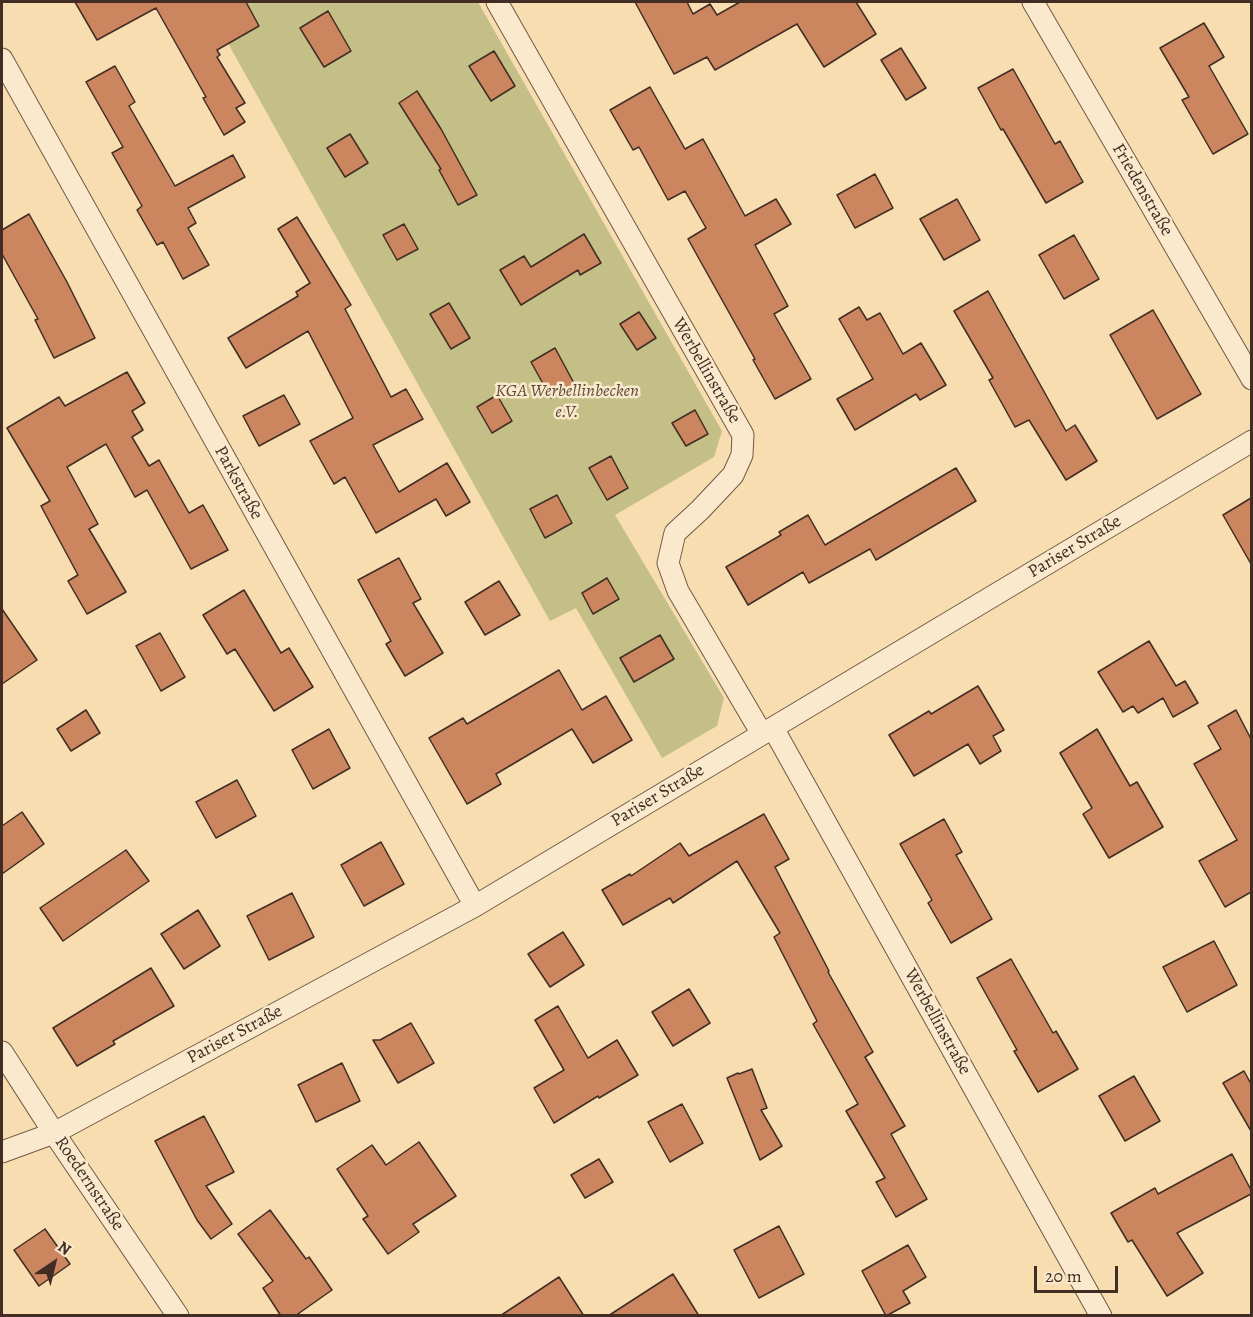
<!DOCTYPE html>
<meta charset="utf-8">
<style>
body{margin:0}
#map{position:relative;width:1253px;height:1317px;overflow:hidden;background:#f8ddb0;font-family:Alegreya,serif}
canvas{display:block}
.frame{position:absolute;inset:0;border:3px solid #412d23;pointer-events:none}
.north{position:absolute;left:24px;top:1233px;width:60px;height:60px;-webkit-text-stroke:4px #fae9cc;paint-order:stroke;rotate:35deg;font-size:16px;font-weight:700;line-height:24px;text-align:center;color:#412d23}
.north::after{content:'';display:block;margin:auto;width:21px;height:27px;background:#412d23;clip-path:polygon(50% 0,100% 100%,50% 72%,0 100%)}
.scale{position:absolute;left:1034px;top:1266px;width:84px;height:27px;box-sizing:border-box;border:3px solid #412d23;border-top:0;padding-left:8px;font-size:18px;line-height:21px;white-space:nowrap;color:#412d23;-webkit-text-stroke:4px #fae9cc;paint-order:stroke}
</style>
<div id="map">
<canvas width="1253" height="1317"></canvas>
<div class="frame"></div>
<div class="north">N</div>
<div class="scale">20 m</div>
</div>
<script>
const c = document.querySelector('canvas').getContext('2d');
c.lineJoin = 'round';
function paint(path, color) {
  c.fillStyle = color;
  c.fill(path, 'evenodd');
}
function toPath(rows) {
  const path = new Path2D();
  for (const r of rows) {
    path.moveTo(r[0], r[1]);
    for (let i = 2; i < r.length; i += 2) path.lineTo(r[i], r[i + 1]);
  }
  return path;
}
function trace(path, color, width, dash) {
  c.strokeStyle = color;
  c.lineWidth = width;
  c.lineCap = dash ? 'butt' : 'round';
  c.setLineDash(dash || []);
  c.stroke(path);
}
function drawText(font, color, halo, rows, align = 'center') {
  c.font = font + ' Alegreya,serif';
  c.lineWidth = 5;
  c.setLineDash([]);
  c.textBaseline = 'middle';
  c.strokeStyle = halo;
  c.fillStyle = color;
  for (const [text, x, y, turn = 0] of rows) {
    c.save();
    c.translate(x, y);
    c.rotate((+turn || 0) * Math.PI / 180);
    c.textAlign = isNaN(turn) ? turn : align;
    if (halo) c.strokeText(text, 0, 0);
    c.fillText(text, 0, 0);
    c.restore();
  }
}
paint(toPath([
 [205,2,478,2,722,431,714,457,615,515,724,698,717,726,662,758,576,608,550,621]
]), '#c3bf87');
const building = toPath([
 [75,2,246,2,259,26,217,50,220,55,217,57,245,103,236,108,245,122,224,135,203,98,206,97,156,8,97,40,75,2],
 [635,2,687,2,693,14,710,4,717,15,740,2,856,2,876,34,824,67,797,24,715,70,707,57,674,74,635,2],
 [328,11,351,51,324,67,300,28,328,11],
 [1204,23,1224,57,1209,66,1248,134,1213,154,1182,100,1189,97,1160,48,1204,23],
 [901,48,926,88,906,100,881,60,901,48],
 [494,51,515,86,491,101,469,66,494,51],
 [115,66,135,102,129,106,175,186,233,155,245,177,188,208,196,223,188,228,209,265,183,279,163,242,157,245,137,210,142,206,112,153,123,147,86,82,115,66],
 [1013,69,1055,144,1060,141,1083,182,1046,203,1003,129,1001,130,978,88,1013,69],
 [650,87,685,149,703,139,745,216,776,199,791,224,755,245,788,306,774,314,811,379,775,399,753,360,755,359,688,239,706,228,685,191,668,200,639,147,633,150,610,110,650,87],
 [417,91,441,129,477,195,458,205,439,170,441,169,399,103,417,91],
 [350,134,368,163,345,177,327,148,350,134],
 [875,174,893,208,855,228,837,195,875,174],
 [957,199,980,240,944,260,920,219,957,199],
 [29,214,67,282,95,338,54,358,35,320,38,319,2,254,2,230,29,214],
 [297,217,351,305,345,309,391,397,406,389,423,419,373,445,399,492,447,463,470,502,446,516,436,499,376,533,345,477,334,484,310,441,353,418,308,331,246,368,228,338,298,296,296,292,310,283,278,229,297,217],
 [404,224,418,249,397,260,383,235,404,224],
 [584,234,601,263,580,275,578,270,521,305,500,270,524,256,531,267,584,234],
 [1074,235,1099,279,1064,299,1039,255,1074,235],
 [988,291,1066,431,1075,425,1097,461,1066,480,1029,420,1015,427,989,380,993,378,954,311,988,291],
 [449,303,470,338,451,349,430,314,449,303],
 [859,307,867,320,880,313,903,354,921,343,946,385,920,400,916,394,855,430,837,399,873,379,839,319,859,307],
 [1153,310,1201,394,1157,419,1110,335,1153,310],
 [639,312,656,338,637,350,620,324,639,312],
 [555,348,575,385,551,398,531,362,555,348],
 [127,372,145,403,132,411,143,430,132,437,149,466,159,460,189,513,203,505,228,550,191,569,147,490,135,497,106,444,67,467,98,524,89,529,126,592,87,614,68,581,78,575,41,506,50,501,7,428,59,397,65,406,127,372],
 [284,395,300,424,259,446,243,416,284,395],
 [497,395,512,421,492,433,477,407,497,395],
 [695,410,708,434,686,446,672,423,695,410],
 [611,456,628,488,607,500,589,468,611,456],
 [956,468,976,501,876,560,870,549,809,583,803,572,748,605,726,567,781,535,779,532,808,515,825,545,956,468],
 [557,495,572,523,545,538,530,509,557,495],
 [1251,498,1251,564,1223,515,1251,498],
 [399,558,421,599,413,603,443,653,405,676,386,644,391,641,358,580,399,558],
 [607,578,619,599,593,614,582,593,607,578],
 [499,581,520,615,485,635,465,602,499,581],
 [244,590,281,653,289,648,313,687,274,711,235,649,227,654,203,615,244,590],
 [2,609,37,660,2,684,2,609],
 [160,633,185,677,161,691,136,646,160,633],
 [660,635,674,659,634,682,620,658,660,635],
 [1149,641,1176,686,1185,681,1198,703,1173,717,1163,698,1138,713,1133,706,1123,712,1098,672,1149,641],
 [559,670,582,710,606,696,632,740,593,763,572,729,496,774,501,784,467,804,429,738,463,718,467,724,559,670],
 [978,686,1004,730,993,736,1001,751,980,764,968,744,914,776,889,735,929,711,931,714,978,686],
 [86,710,100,733,71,751,57,729,86,710],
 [1236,710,1251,739,1251,892,1225,907,1199,861,1237,840,1194,764,1221,749,1208,726,1236,710],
 [329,729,350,768,313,789,292,750,329,729],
 [1097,729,1130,786,1137,782,1163,827,1109,858,1083,814,1092,808,1060,753,1097,729],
 [237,780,256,816,216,838,196,802,237,780],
 [22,812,44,844,2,874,2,826,22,812],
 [764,814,789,859,775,867,829,971,828,972,873,1052,865,1057,905,1126,891,1134,927,1199,896,1217,876,1182,885,1178,846,1111,858,1104,813,1024,817,1021,774,937,780,933,737,861,673,903,670,898,623,925,602,890,630,874,631,876,680,843,689,856,764,814],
 [944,819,962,852,956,855,992,919,951,943,928,903,932,900,900,844,944,819],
 [381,842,404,884,364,906,341,865,381,842],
 [126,850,149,881,63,941,40,908,126,850],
 [292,893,314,937,269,960,247,916,292,893],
 [198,910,220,946,184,969,161,934,198,910],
 [563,932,584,965,550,987,528,954,563,932],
 [1214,941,1237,985,1187,1012,1163,967,1214,941],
 [1011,959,1053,1033,1056,1031,1078,1069,1038,1092,1014,1051,1017,1050,977,978,1011,959],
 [151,968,174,1006,113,1041,115,1044,77,1066,53,1028,151,968],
 [689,989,710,1023,673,1046,652,1012,689,989],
 [558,1006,588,1058,617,1040,638,1075,599,1098,598,1096,554,1123,534,1088,564,1070,535,1020,558,1006],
 [411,1023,434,1063,398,1083,373,1040,380,1040,411,1023],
 [342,1063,360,1101,316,1122,298,1085,342,1063],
 [752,1069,767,1108,761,1110,782,1146,760,1160,727,1078,738,1073,739,1074,752,1069],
 [1244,1071,1251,1084,1251,1131,1223,1083,1244,1071],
 [1134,1076,1160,1121,1125,1141,1099,1096,1134,1076],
 [682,1104,703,1143,670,1162,648,1122,682,1104],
 [204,1116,234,1172,206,1186,232,1224,211,1239,197,1220,155,1141,204,1116],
 [419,1142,456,1196,413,1224,419,1232,388,1254,363,1219,368,1216,337,1169,372,1145,386,1165,419,1142],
 [1232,1154,1251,1190,1251,1194,1177,1233,1203,1273,1167,1296,1132,1240,1128,1242,1111,1213,1155,1188,1158,1194,1232,1154],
 [599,1159,613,1182,585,1198,571,1175,599,1159],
 [270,1210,306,1259,309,1257,332,1290,295,1316,281,1316,263,1288,273,1281,238,1234,270,1210],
 [779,1226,804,1274,759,1298,734,1250,779,1226],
 [45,1229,70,1264,39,1286,14,1250,45,1229],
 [908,1245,926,1277,903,1291,910,1303,886,1316,862,1271,908,1245],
 [673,1274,699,1316,608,1316,673,1274],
 [559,1277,584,1316,500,1316,559,1277]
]);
paint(building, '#cb855f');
trace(building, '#412d23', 1.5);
const minor = toPath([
 [497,2,743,435,742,455,733,475,700,510,675,533,668,563,678,591,762,734],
 [1033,2,1252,379],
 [2,59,475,906],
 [773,728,1101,1316],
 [2,1052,54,1133,178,1316],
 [2,1152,54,1133,475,906,1252,441]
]);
trace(minor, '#6f5946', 23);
trace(minor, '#fae9cc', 21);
drawText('18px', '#412d23', '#fae9cc', [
 ["Friedenstraße",1142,190,60],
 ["Werbellinstraße",706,371,60],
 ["Parkstraße",238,483,61],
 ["Pariser Straße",1075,547,-31],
 ["Pariser Straße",658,796,-31],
 ["Werbellinstraße",937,1022,61],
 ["Pariser Straße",235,1035,-28],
 ["Roedernstraße",89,1184,56]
]);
drawText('italic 18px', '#5b4a37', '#fae9cc', [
 ["KGA Werbellinbecken",567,392],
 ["e.V.",567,413]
]);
</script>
